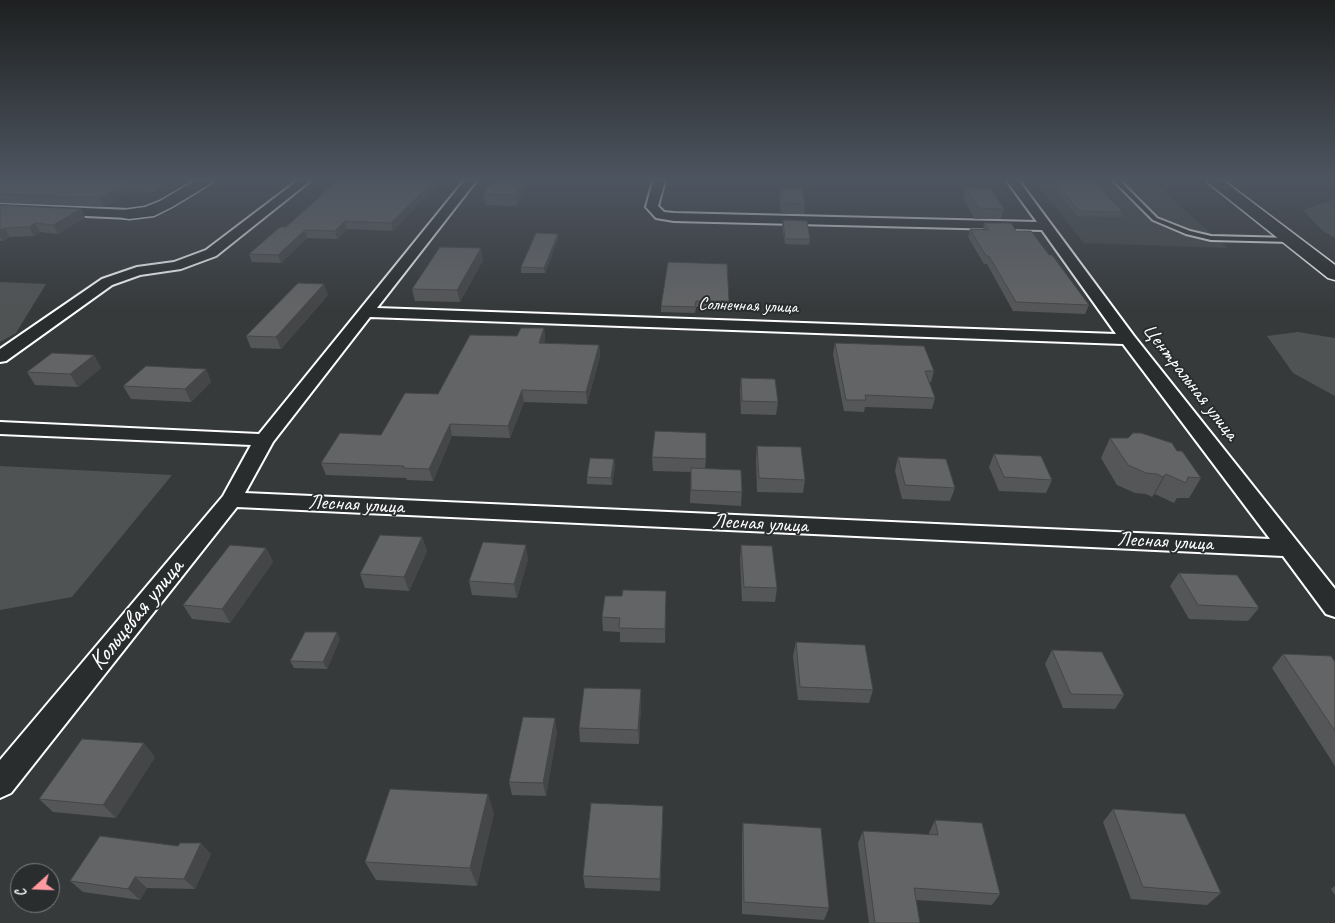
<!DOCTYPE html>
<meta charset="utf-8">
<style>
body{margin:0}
#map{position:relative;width:1335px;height:923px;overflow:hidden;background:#373a3b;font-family:Caveat,sans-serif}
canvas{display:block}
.north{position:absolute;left:10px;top:863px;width:50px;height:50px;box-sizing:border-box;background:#2a2d2e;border:1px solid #7f8182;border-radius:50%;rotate:250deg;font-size:14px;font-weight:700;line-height:20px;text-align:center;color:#fff}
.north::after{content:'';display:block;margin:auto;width:18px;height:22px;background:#ff9aa2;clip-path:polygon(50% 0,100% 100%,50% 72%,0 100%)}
</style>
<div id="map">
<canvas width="1335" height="923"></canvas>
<div class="north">С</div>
</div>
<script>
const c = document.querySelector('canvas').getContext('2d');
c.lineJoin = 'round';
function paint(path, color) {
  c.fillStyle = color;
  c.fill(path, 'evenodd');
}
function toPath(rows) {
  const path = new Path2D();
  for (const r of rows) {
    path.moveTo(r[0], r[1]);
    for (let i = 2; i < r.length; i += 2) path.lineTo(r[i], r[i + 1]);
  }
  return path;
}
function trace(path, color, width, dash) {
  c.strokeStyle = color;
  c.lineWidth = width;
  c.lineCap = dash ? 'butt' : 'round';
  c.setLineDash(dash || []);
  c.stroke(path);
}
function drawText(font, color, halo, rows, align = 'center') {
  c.font = font + ' Caveat,sans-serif';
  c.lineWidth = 4;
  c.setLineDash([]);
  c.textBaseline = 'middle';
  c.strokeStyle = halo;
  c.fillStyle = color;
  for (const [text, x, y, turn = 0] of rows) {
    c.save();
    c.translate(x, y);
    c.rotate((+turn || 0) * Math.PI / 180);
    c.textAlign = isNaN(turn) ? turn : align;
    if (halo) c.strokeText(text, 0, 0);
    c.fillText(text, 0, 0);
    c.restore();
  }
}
paint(toPath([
 [1034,181,1152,181,1228,248,1084,243]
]), '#444748');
paint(toPath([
 [1335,199,1335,238,1323,231,1303,210],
 [0,282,46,284,16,333,0,342],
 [1298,332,1335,338,1335,396,1293,373,1267,336],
 [0,466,172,475,72,597,0,610]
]), '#505354');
const lane = toPath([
 [1114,181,1120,181,1157,218,1190,231,1211,236,1291,238,1294,240,1291,242,1211,240,1186,234,1153,220,1114,181]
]);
const street = toPath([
 [297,181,310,181,216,256,181,269,140,275,112,285,6,361,0,362,0,349,102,279,137,267,174,262,206,250,297,181],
 [464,181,476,181,377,308,1116,334,1042,230,674,221,656,218,646,207,653,181,665,181,658,206,664,212,674,213,1037,222,1007,181,1019,181,1134,336,1335,589,1335,617,1326,614,1283,556,237,507,11,793,0,798,0,760,223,496,251,445,0,434,0,422,259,434,464,181],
 [370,317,1123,344,1270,539,245,493,273,442,370,317],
 [0,204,129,210,135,214,129,218,0,212,0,204]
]);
const secondary = toPath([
 [194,181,213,181,210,184,172,207,154,216,129,219,123,218,121,214,123,210,145,207,160,201,194,181],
 [1206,181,1224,181,1335,265,1335,280,1328,278,1206,181]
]);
trace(lane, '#fff', 4);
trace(street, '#fff', 4);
trace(secondary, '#fff', 3);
paint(lane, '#2a2d2e');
paint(street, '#2a2d2e');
paint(secondary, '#2a2d2e');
paint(toPath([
 [0,181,173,181,154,192,132,191,104,207,0,203],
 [331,181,442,181,425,199,423,199,393,231,347,229,337,239,307,238,281,263,252,262,249,254,286,227,337,181],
 [530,181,517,206,485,205,483,194],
 [1048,181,1093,181,1123,212,1121,217,1077,216],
 [780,188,805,204,804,214,781,214,779,198],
 [966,188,1004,209,1001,219,975,219,963,198],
 [0,205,81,209,85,218,58,234,40,232,34,236,10,237,3,241,0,241],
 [783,220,810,239,809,245,785,244,782,226],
 [984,223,1016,231,1049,255,1089,305,1085,314,1013,311,987,264,984,264,968,237,970,229,983,229],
 [558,234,558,239,545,273,521,273,521,267],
 [483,260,460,302,415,301,412,289],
 [727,264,729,307,696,307,695,313,661,312,661,306],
 [328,295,281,349,251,348,246,336],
 [544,328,545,339,544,343,599,345,600,356,587,404,524,402,510,438,452,436,433,481,407,480,406,478,326,475,321,463,381,435,517,336],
 [835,343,934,371,931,382,929,382,935,398,932,409,865,407,864,412,844,411,833,354],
 [94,355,101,368,78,387,35,385,27,372],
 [206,369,211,382,191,402,131,399,123,386],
 [741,378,778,402,776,415,741,414,740,391],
 [1110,438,1177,451,1201,478,1189,498,1177,498,1174,503,1155,494,1152,497,1146,494,1135,493,1117,485,1101,458],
 [757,446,805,480,803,493,757,492,756,459],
 [994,454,1052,480,1046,493,999,491,989,467],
 [652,457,706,459,705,469,742,492,741,506,690,503,691,472,653,471],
 [898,457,955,488,950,501,902,499,895,471],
 [614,459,615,466,612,485,587,484,587,477],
 [422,537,427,551,409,591,365,588,360,574],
 [741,545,777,588,775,602,742,601,740,559],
 [266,548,273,562,230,623,192,619,183,605],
 [528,559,517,598,472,595,469,581],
 [1179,573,1259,608,1248,621,1189,619,1170,586],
 [666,591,665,643,620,642,620,632,603,631,602,617,622,596],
 [340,639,327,669,294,668,290,661],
 [796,642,873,690,869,703,798,700,793,656],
 [1052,650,1124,695,1115,709,1063,708,1045,664],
 [1283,654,1335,662,1335,766,1272,668],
 [641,703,639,744,580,742,579,728],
 [557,732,546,796,512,795,509,782],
 [155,757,116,818,53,812,39,799],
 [1113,809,1221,893,1207,905,1131,899,1103,822],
 [494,813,477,886,376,880,365,862],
 [663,819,660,891,585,888,583,876],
 [935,820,1000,894,992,905,916,900,920,923,869,923,858,843,863,831,929,835,929,833],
 [743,823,829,908,824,920,742,914,742,835],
 [211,854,195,889,147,888,140,900,83,892,70,881],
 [1335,886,1335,895,1331,889]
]), '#555657');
paint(toPath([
 [155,181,173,181,154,192,151,183],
 [434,181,442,181,425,199,424,192],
 [524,181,530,181,517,206,515,195],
 [128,182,132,191,104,207,100,198],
 [422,192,423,199,393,231,391,223],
 [81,209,85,218,58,234,53,225],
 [345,221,347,229,337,239,335,231],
 [35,223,40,232,34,236,29,227],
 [5,228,10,237,3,241,0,237,0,230],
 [305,230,307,238,281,263,278,255],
 [558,234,558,239,545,273,544,268],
 [481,248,483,260,460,302,457,290],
 [324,284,328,295,281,349,276,337],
 [544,328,545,339,540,354,539,343],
 [599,345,600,356,587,404,586,392],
 [94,355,101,368,78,387,70,374],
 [206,369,211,382,191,402,185,389],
 [522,390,524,402,510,438,508,426],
 [450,424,452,436,433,481,429,469],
 [614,459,615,466,612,485,611,478],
 [1166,474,1155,494,1152,497,1163,477],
 [422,537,427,551,409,591,404,577],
 [526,545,528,559,517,598,514,584],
 [266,548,273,562,230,623,222,609],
 [337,632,340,639,327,669,323,662],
 [641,689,641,703,639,744,638,730],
 [555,718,557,732,546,796,543,783],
 [144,743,155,757,116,818,103,805],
 [488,794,494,813,477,886,470,868],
 [663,806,663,819,660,891,660,879],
 [201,843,211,854,195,889,184,879],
 [135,877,147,888,140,900,128,889]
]), '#454647');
const building = toPath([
 [0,181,155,181,151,183,128,182,100,198,0,194,0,181],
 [337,181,434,181,424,192,422,192,391,223,345,221,335,231,305,230,278,255,249,254,280,227,286,227,337,181],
 [493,181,524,181,515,195,483,194,493,181],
 [1054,181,1093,181,1123,212,1079,211,1054,181],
 [780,188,802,189,805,204,782,203,780,188],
 [966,188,991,189,1004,209,978,208,966,188],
 [0,205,81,209,53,225,35,223,29,227,5,228,0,230,0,205],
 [783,220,807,221,810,239,785,239,783,220],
 [984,223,1011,223,1016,231,1031,231,1049,255,1052,255,1089,305,1016,302,989,256,986,256,970,229,989,230,984,223],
 [536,233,558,234,544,268,521,267,536,233],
 [440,247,481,248,457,290,412,289,440,247],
 [668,262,727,264,729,301,696,301,695,307,661,306,668,262],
 [298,283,324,284,276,337,246,336,298,283],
 [521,328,544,328,539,343,599,345,586,392,522,390,508,426,450,424,429,469,403,468,404,466,321,463,340,433,381,435,405,393,438,394,470,335,517,336,521,328],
 [835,343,924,346,934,371,925,371,935,398,865,395,866,400,846,400,835,343],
 [52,353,94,355,70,374,27,372,52,353],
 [146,366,206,369,185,389,123,386,146,366],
 [741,378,775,379,778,402,742,401,741,378],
 [655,431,706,433,706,459,652,457,655,431],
 [1133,433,1141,433,1172,443,1177,451,1182,451,1201,478,1188,477,1186,483,1166,474,1163,477,1157,474,1146,473,1128,465,1110,438,1128,438,1133,433],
 [757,446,801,447,805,480,759,478,757,446],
 [994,454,1041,456,1052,480,1004,477,994,454],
 [898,457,946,459,955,488,905,485,898,457],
 [590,458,614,459,611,478,587,477,590,458],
 [691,468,741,470,742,492,691,490,691,468],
 [380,535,422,537,404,577,360,574,380,535],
 [483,542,526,545,514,584,469,581,483,542],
 [230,545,266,548,222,609,183,605,230,545],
 [741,545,772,546,777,588,744,587,741,545],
 [1179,573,1237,575,1259,608,1198,605,1179,573],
 [623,590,666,591,665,629,619,628,620,618,602,617,605,596,622,596,623,590],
 [305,632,337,632,323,662,290,661,305,632],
 [796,642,865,645,873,690,800,687,796,642],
 [1052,650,1102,652,1124,695,1071,694,1052,650],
 [1283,654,1331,656,1335,662,1335,731,1283,654],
 [584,688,641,689,638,730,579,728,584,688],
 [523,717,555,718,543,783,509,782,523,717],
 [82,739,144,743,103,805,39,799,82,739],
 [390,789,488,794,470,868,365,862,390,789],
 [591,803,663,806,660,879,583,876,591,803],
 [1113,809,1185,814,1221,893,1143,887,1113,809],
 [935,820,982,823,1000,894,914,888,920,923,875,923,863,831,938,835,935,820],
 [743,823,821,828,829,908,744,902,743,823],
 [100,836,178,846,180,843,201,843,184,879,135,877,128,889,70,881,100,836]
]);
paint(building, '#636465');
trace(building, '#454647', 1);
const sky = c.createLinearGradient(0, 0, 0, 310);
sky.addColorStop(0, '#1e2020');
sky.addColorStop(0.58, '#4d5560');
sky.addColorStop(1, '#4d556000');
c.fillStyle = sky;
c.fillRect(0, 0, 1335, 310);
drawText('18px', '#fff', '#2a2d2e', [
 ["Солнечная улица",748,306,2]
]);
drawText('21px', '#fff', '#2a2d2e', [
 ["Центральная улица",1190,382,52],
 ["Лесная улица",356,505,3],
 ["Лесная улица",760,524,3],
 ["Лесная улица",1165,542,3]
]);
drawText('25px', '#fff', '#2a2d2e', [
 ["Кольцевая улица",137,615,-51]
]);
</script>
